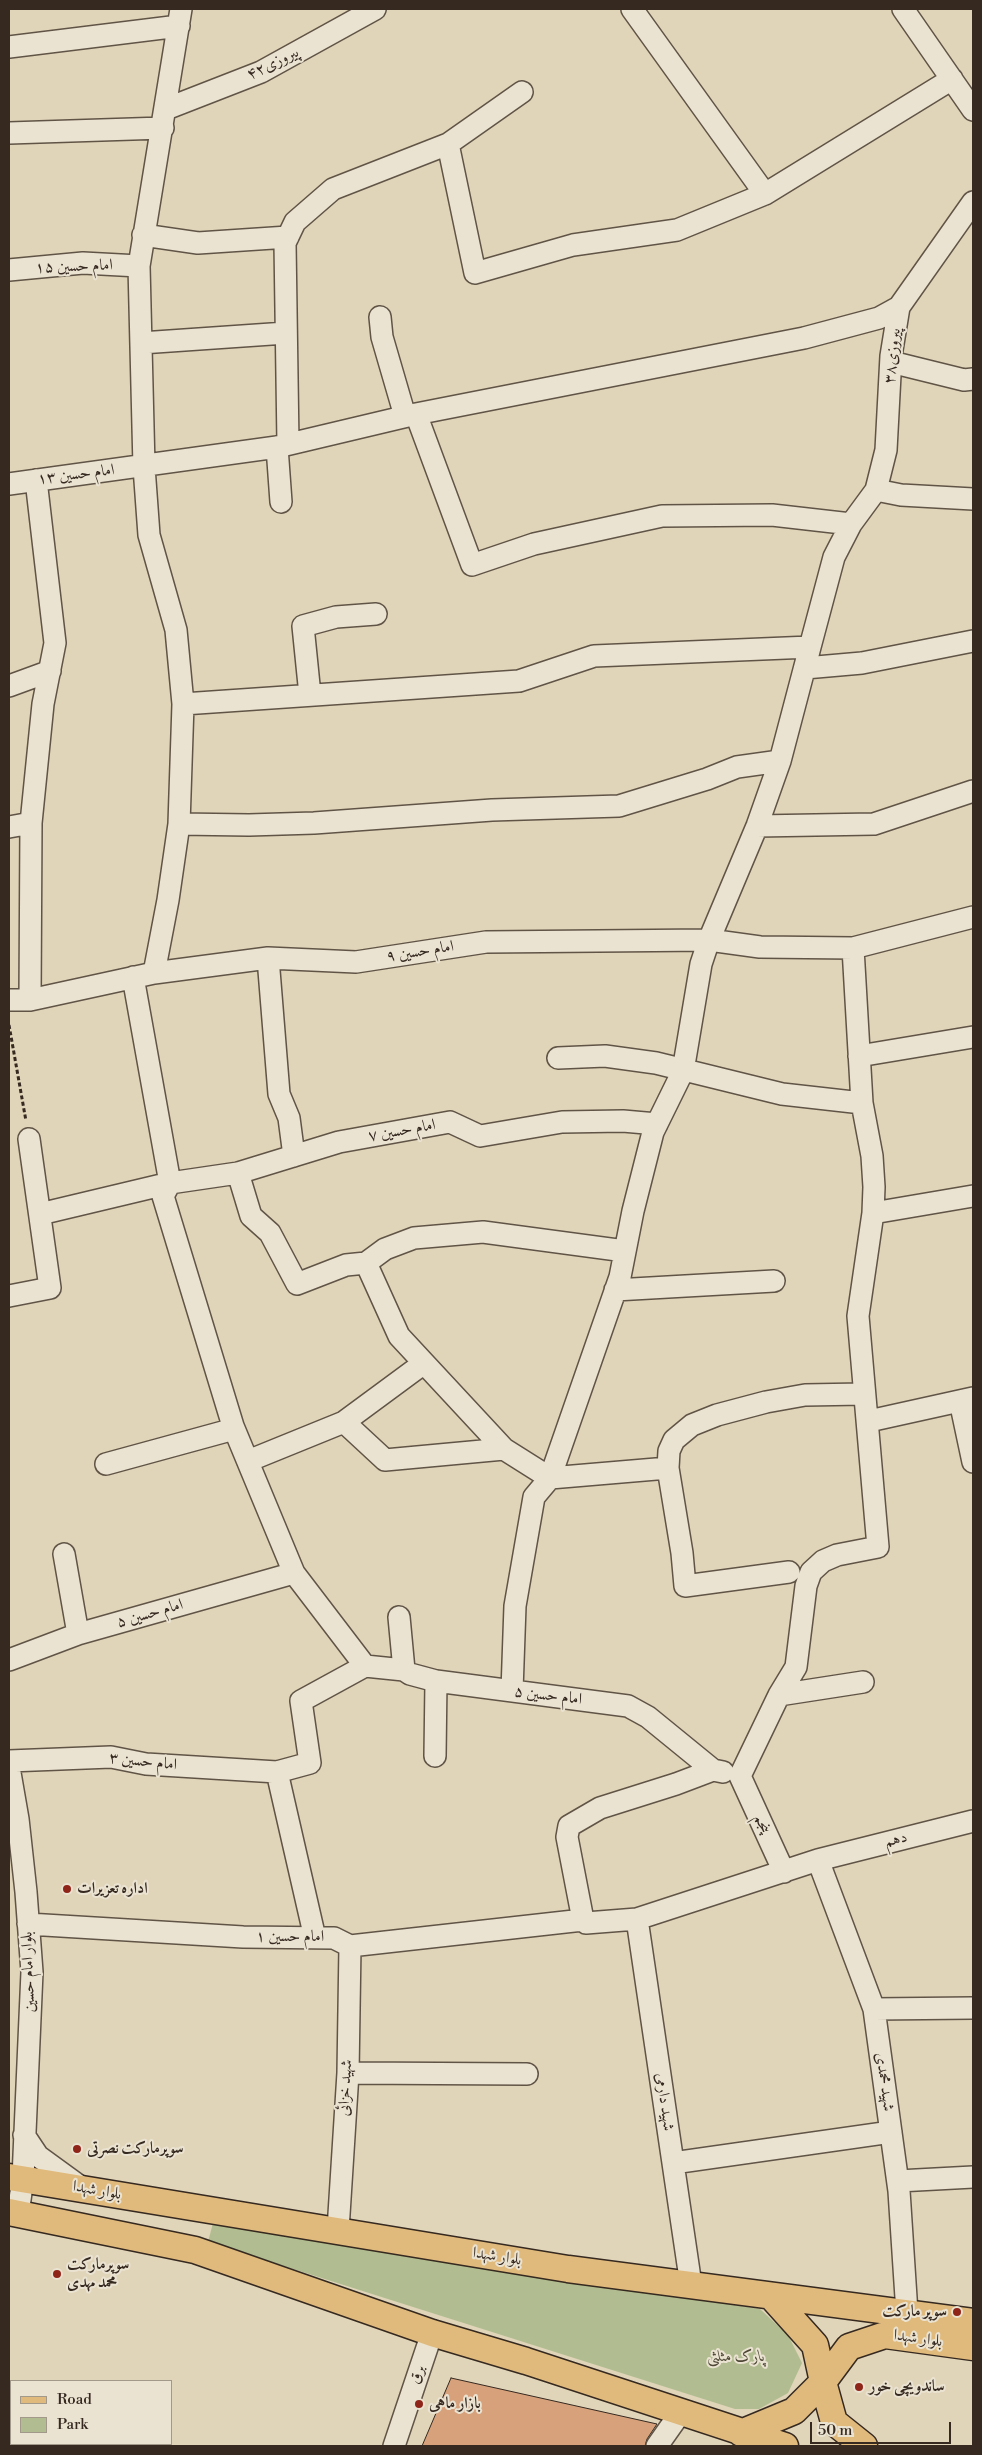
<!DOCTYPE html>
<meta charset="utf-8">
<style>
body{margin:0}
#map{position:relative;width:982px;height:2455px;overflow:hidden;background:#e0d4b9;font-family:"Libre Bodoni",serif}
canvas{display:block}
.frame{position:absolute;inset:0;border:10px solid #352920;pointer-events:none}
.legend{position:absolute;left:10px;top:2380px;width:162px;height:65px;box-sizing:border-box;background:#ebe3d2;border:1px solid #a2998b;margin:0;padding:6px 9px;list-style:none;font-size:15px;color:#352920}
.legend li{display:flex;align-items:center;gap:10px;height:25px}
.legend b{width:25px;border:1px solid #a2998b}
.scale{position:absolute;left:810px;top:2422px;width:141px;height:22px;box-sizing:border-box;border:2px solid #352920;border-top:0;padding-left:6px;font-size:15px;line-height:18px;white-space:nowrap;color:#352920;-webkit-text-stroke:4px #ebe3d2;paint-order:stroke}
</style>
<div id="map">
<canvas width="982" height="2455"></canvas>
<div class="frame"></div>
<ul class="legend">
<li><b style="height:6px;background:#e0ba7c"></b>Road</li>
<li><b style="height:14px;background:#b1bd90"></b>Park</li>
</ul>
<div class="scale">50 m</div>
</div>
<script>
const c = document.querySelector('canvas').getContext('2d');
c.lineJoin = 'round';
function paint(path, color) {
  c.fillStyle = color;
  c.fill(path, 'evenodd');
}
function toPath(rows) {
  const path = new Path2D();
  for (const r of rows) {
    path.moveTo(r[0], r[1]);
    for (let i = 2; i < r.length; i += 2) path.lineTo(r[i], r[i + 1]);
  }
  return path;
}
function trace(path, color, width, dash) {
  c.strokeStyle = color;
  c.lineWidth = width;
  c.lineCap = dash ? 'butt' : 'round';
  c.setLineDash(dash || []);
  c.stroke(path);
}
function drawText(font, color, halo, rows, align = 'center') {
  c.font = font + ' "Libre Bodoni",Amiri,serif';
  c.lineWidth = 4;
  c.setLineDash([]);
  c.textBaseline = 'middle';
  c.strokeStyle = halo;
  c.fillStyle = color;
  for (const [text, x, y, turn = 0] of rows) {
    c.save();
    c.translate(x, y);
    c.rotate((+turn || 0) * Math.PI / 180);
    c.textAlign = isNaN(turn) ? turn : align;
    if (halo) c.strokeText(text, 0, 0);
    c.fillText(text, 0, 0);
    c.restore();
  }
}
paint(toPath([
 [213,2223,760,2309,788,2335,802,2363,788,2393,759,2409,735,2409,208,2242]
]), '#b1bd90');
const building = toPath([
 [451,2378,657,2424,647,2439,645,2446,422,2446,451,2378]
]);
paint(building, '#d7a17c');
trace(building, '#352920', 1);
const minor = toPath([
 [632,9,765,194],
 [903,9,973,110],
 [9,47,179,26],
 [166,109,261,72,375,9],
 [9,133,163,128],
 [448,144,475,273,573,245,677,230,765,194,952,79],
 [143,235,198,243,288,237],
 [9,270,83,263,139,266],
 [380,317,382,337,405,416],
 [141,343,286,333],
 [891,362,964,380,973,379],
 [416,414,472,565,534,544,662,516,772,515,851,524],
 [288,444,285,243,295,222,333,189,448,144,522,92],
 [277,447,281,502],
 [9,484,277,447,416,414,804,338,879,318,899,307],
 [876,490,901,495,973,499],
 [805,668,862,663,973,641],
 [9,686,50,671],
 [310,695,303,626,336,617,376,614],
 [183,704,519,681,594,656,810,647,834,557,851,524,876,490,886,450,891,356,899,307,973,202],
 [179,824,249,825,314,823,492,810,619,806,707,779,737,767,780,761],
 [757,826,874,824,973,791],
 [9,827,31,823],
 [268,958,279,1094,289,1118,294,1156],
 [154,973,168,900,179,824,183,704,176,630,149,535,144,467,139,266,181,9],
 [133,977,170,1183,163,1196,233,1426,294,1573,365,1666,301,1701,310,1763,277,1772,315,1938],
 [9,1000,30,1000,154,973,268,958,356,962,486,942,709,940,760,947,853,948,973,917],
 [30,1000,31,823,43,704,55,643,36,480],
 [859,1056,973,1037],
 [558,1058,605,1056,656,1063,782,1094,862,1103],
 [238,1173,251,1216,270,1233,297,1284,346,1265,366,1263,385,1249,414,1238,483,1232,625,1251],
 [873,1213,973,1196],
 [40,1214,170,1183,238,1173,339,1142,450,1122,480,1136,562,1122,623,1121,657,1124],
 [366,1263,399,1336,504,1449,550,1478,534,1497,515,1606,512,1691],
 [615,1290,774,1281],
 [9,1296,50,1288,29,1139],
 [960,1401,973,1462],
 [869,1421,973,1398],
 [344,1422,385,1460,504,1449],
 [248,1461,344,1422,424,1363],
 [106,1464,234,1429],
 [668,1468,550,1478,620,1277,633,1211,653,1132,683,1071,701,964,709,940,757,826,780,761,810,647],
 [64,1554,78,1634],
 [789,1572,685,1586,682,1553,668,1468,669,1451,674,1440,692,1425,717,1415,766,1402,805,1395,863,1394],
 [399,1617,404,1670],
 [9,1660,78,1634,294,1573],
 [365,1666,404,1670,410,1674,436,1681,628,1706,648,1717,713,1770],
 [779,1695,863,1682],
 [435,1756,436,1681],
 [9,1761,111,1757,146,1764,277,1772],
 [9,1767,18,1819,26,1892,32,1972,23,2178,18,2214],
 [740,1776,779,1695,796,1667,806,1586,811,1572,823,1561,837,1555,878,1547,858,1316,873,1213,874,1187,872,1156,862,1103,853,948],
 [740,1776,784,1872],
 [818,1860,874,2009,899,2191,907,2313],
 [637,1919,691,2285],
 [583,1920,567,1837,569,1826,600,1808,676,1784,713,1770,723,1772],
 [28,1924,243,1937,334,1938,350,1946,583,1920,586,1923,637,1919,818,1860,973,1821],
 [874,2009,973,2008],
 [348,2073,527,2074],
 [24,2135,38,2156,82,2188],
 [673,2163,891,2132],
 [898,2181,973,2177],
 [338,2230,348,2073,350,1946],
 [9,2400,11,2402],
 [73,2444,76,2446],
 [23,2446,24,2444],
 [394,2446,432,2333],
 [657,2446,681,2412]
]);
const major = toPath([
 [9,2177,568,2269,973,2322],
 [9,2212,195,2250,432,2333,526,2361,785,2446],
 [741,2433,794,2411,823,2382,815,2345,771,2296],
 [864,2446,834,2422,823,2382,849,2347,885,2335,973,2347]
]);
trace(minor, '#605446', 24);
trace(major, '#352920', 29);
trace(toPath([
 [9,1025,26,1121]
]), '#352920', 3, [4, 2.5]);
trace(minor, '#ebe3d2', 21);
trace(major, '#e0ba7c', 26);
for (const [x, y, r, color] of [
 [67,1889,5,"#8f2418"],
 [77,2149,5,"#8f2418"],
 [57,2274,5,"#8f2418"],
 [957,2312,5,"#8f2418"],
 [859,2387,5,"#8f2418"],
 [419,2404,5,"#8f2418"]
]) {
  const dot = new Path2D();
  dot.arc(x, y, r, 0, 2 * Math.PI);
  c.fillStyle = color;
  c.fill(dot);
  trace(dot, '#ebe3d2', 2);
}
drawText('16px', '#352920', '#ebe3d2', [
 ["پیروزی۴۲",273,64,-26],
 ["امام حسین ۱۵",74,267,-2],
 ["پیروزی۳۸",893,356,-84],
 ["امام حسین ۱۳",76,475,-7],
 ["امام حسین ۹",420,952,-9],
 ["امام حسین ۷",402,1131,-10],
 ["امام حسین ۵",150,1614,-16],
 ["امام حسین ۵",548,1696,7],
 ["امام حسین ۳",143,1762,6],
 ["پنجم",762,1824,66],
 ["دهم",896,1840,-14],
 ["امام حسین ۱",290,1937],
 ["بلوار امام حسین",29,1972,-92],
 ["شهید محمدی",884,2082,82],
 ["شهید خزائی",346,2088,-87],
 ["شهید دارمی",664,2102,82],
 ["بلوار شهدا",97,2191,10],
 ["بلوار شهدا",497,2257,9],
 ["بلوار شهدا",918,2339,8],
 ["برق",418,2375,-71]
]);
drawText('bold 16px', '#352920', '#ebe3d2', [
 ["اداره تعزیرات",77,1889],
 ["سوپرمارکت نصرتی",87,2149],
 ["سوپرمارکت",67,2265],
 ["محمد مهدی",67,2283],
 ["سوپر مارکت",947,2312,"right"],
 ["ساندویچی خور",869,2387],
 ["بازار ماهی",429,2404]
], 'left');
drawText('italic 16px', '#4e4736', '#ebe3d2', [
 ["پارک مثلثی",736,2357]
]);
</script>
